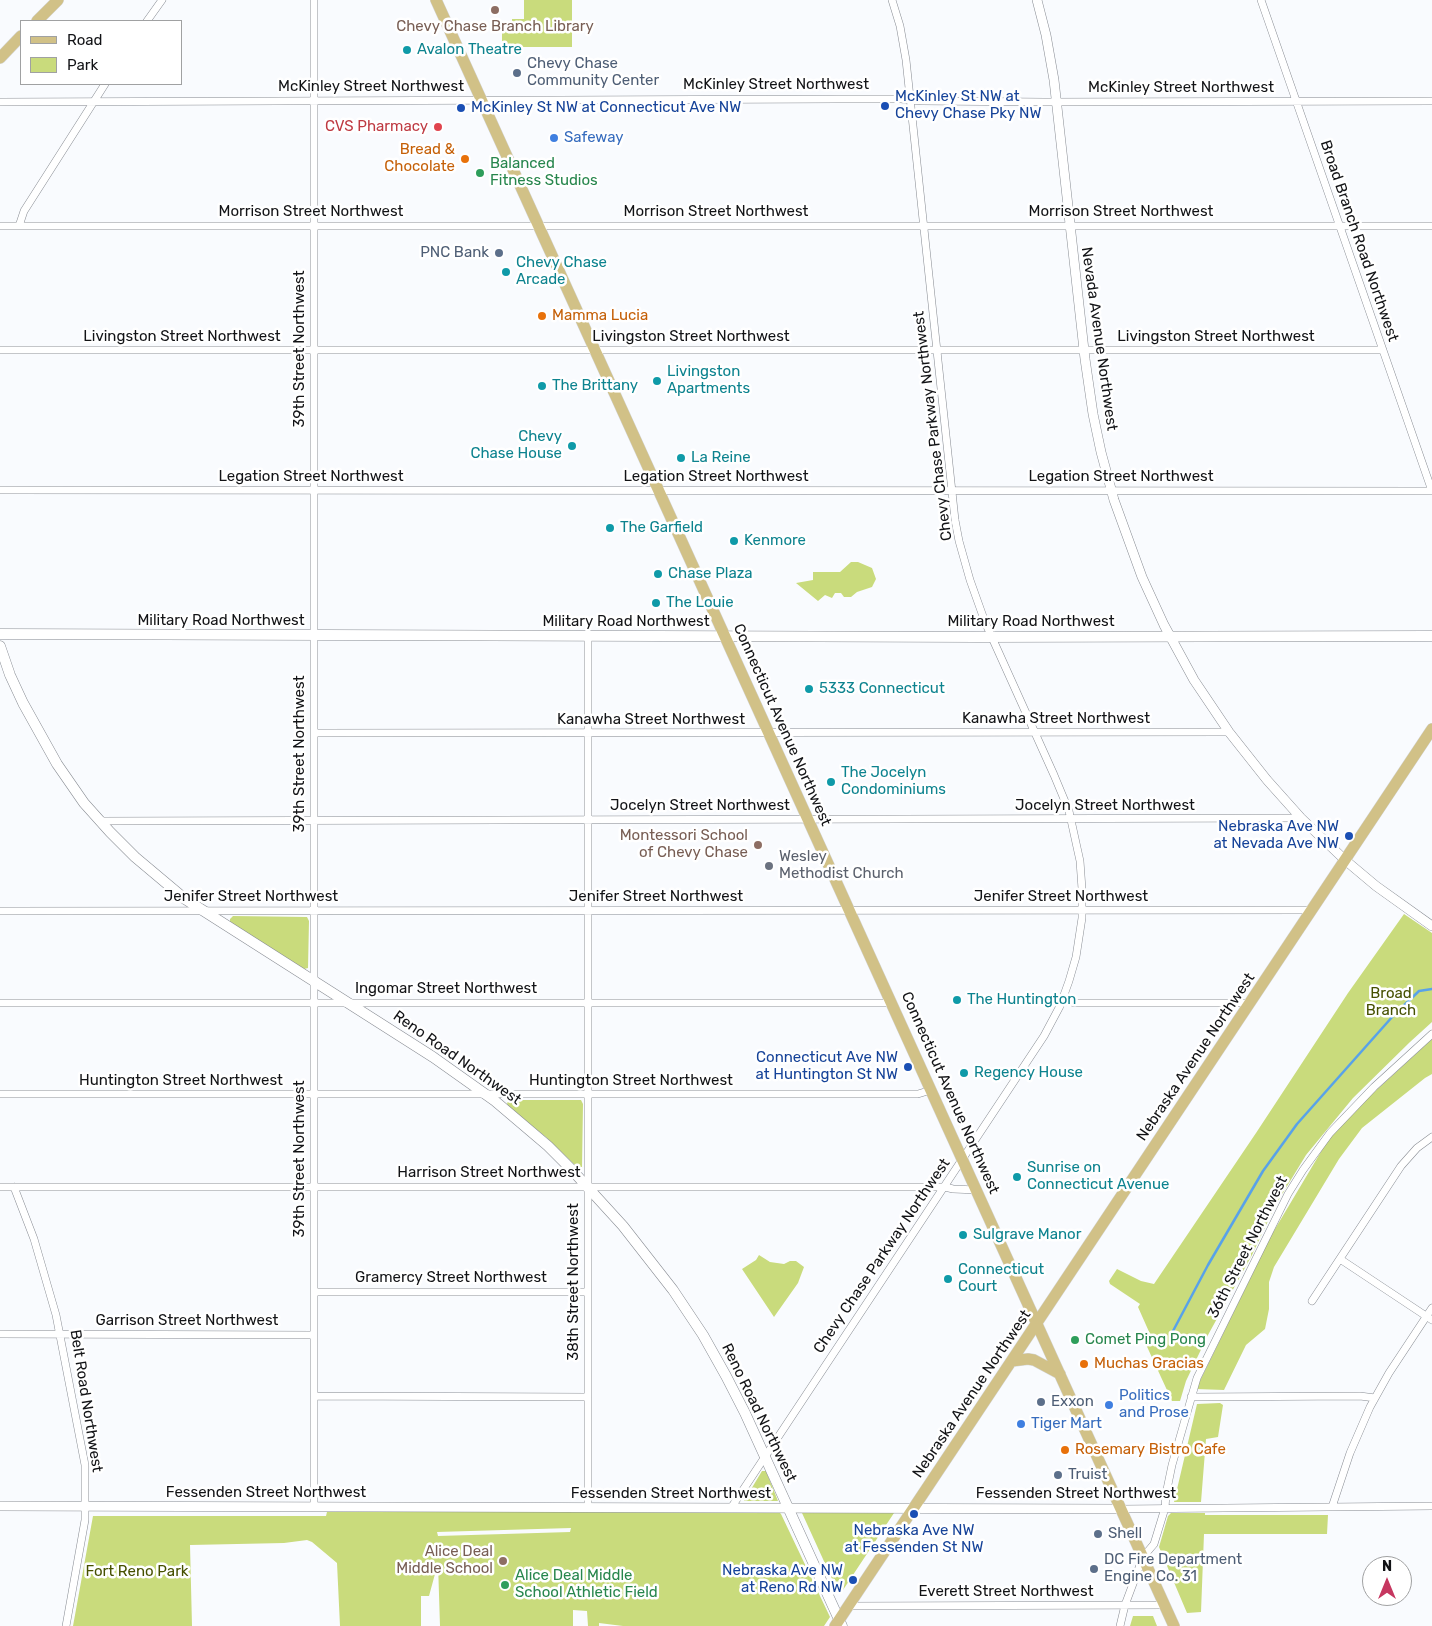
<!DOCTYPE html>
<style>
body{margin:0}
#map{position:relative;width:1432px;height:1626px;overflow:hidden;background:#f9fbfe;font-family:Rubik,sans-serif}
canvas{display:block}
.legend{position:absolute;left:20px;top:20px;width:162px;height:65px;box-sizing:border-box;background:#fff;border:1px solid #a0a1a2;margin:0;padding:6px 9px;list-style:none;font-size:15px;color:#121316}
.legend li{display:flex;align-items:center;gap:10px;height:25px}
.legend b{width:25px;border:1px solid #a0a1a2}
.north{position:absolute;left:1362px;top:1556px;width:50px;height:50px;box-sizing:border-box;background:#fff;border:1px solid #a0a1a2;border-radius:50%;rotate:0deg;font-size:14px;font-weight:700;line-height:20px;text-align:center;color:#121316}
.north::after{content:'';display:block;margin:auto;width:18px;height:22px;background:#c63760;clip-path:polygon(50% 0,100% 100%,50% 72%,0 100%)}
</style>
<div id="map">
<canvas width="1432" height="1626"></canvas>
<ul class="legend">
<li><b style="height:6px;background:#d1c187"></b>Road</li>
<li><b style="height:14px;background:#c9db7c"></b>Park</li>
</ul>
<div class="north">N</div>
</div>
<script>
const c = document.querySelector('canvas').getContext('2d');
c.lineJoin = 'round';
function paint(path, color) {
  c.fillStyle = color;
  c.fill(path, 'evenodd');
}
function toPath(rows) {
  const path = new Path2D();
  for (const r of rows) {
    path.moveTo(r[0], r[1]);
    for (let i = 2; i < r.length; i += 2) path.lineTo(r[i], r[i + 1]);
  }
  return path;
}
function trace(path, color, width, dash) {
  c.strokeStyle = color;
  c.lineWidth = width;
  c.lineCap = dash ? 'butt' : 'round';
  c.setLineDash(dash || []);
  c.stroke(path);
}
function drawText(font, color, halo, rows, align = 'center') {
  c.font = font + ' Rubik,sans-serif';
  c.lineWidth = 5;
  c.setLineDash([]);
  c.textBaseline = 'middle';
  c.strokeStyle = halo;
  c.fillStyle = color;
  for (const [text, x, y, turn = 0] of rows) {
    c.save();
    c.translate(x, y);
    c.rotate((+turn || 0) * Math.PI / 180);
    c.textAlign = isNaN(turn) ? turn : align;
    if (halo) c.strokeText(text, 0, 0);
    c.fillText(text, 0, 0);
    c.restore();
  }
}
paint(toPath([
 [524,0,572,0,572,47,502,47,502,28,512,28,512,19,524,19],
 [851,562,858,562,872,568,876,579,872,587,857,592,851,597,844,597,841,593,835,593,832,598,825,595,818,601,796,583,813,580,813,572,840,572],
 [1404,914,1432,933,1432,1022,1410,1042,1353,1098,1306,1155,1275,1206,1252,1255,1208,1335,1186,1381,1180,1401,1172,1401,1143,1338,1144,1335,1150,1334,1138,1307,1140,1304,1110,1284,1109,1281,1117,1269,1141,1281,1154,1284,1256,1133,1348,993],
 [233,916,307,917,309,921,308,968,304,969,230,922,230,919],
 [1432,1039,1432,1074,1425,1078,1362,1128,1339,1159,1274,1267,1269,1282,1269,1309,1265,1329,1246,1345,1224,1390,1196,1389,1272,1234,1328,1140,1358,1107],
 [510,1100,581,1100,583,1104,582,1167,577,1167,547,1138,508,1106,507,1103],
 [759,1255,770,1262,784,1264,790,1261,796,1261,804,1267,798,1283,774,1317,742,1269,756,1260],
 [1220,1403,1223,1405,1218,1437,1206,1439,1201,1502,1174,1502,1197,1404],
 [762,1471,766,1471,778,1501,744,1501],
 [327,1512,779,1512,781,1514,830,1617,824,1626,623,1626,599,1623,599,1626,588,1626,587,1611,573,1610,573,1626,440,1626,438,1563,429,1596,421,1596,421,1626,340,1626,337,1563,312,1542,307,1540,284,1543,190,1545,192,1626,73,1626,93,1516,326,1516],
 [571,1528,570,1532,438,1536,437,1532],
 [802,1513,894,1513,841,1593,838,1592],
 [1171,1513,1205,1513,1205,1515,1328,1515,1327,1534,1204,1534,1201,1612,1187,1613,1159,1547,1168,1516],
 [1133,1616,1153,1616,1157,1626,1130,1626]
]), '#c9db7c');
trace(toPath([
 [1173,1331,1208,1265,1263,1171,1297,1124,1393,1016,1419,991,1432,989]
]), '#58a2e9', 2.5);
const minor = toPath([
 [1261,0,1432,491],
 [147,21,162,0],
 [0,102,837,99,901,99,922,101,1045,102,1432,101],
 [0,226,1432,226],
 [19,226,24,211,105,84],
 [0,350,1383,350],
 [0,490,1432,491],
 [314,733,1229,732],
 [99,821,1301,818],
 [0,911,1312,910],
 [1062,1000,1076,1003,1250,1003],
 [0,1003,892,1003],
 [0,1094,918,1094,931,1090],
 [0,1187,945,1187,953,1189,977,1190],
 [14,1187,34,1239,56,1315,85,1465,85,1520,66,1626],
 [1340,1259,1432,1320],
 [314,1292,588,1292],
 [1312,1301,1401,1166,1417,1148,1432,1137],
 [0,1334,314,1335],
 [314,1396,588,1397],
 [1191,1397,1360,1396,1375,1398],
 [314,1507,314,0],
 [1332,1507,1350,1453,1370,1407,1389,1373,1432,1308],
 [588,1508,588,637],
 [731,1508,1044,1036,1060,1006,1069,981,1076,957,1082,918,1082,889,1080,861,1069,811,1054,775,985,622,970,580,959,541,955,520,906,60,900,26,892,0],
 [1121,1509,1432,1506],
 [848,1606,1164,1605],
 [1120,1626,1125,1605,1143,1557,1154,1544,1165,1508,1166,1494,1172,1465,1197,1378,1288,1194,1303,1170,1330,1133,1374,1087,1432,1034]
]);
const tertiary = toPath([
 [1037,0,1046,35,1054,80,1085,359,1093,414,1101,452,1114,500,1142,577,1164,625,1194,680,1229,732,1267,780,1301,818,1345,860,1376,886,1432,926],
 [0,1506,1121,1509]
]);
const secondary = toPath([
 [0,634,980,637,1432,636],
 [0,646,10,675,23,703,57,764,84,803,110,832,135,857,185,899,433,1057,495,1101,548,1146,571,1169,623,1226,673,1290,703,1335,726,1376,745,1413,842,1626]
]);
const primary = toPath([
 [436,0,1174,1626],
 [37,21,58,0],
 [0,58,21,36],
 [1012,1361,1028,1359,1034,1360,1060,1374],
 [835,1626,1432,729]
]);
trace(minor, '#888c93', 8);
trace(tertiary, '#888c93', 10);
trace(secondary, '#888c93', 11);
trace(primary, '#d4d5d5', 12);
trace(minor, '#fff', 7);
trace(tertiary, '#fff', 9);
trace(secondary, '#fff', 10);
trace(primary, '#d1c187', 11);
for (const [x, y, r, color] of [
 [495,10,5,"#8d6e63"],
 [407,50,5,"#0f9aa8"],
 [517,73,5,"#5c6f8a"],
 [885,106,5,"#1a4fb4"],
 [461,108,5,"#1a4fb4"],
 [438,127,5,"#e0444e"],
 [554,138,5,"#3f7fe0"],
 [465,159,5,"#e8710a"],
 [480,173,5,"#2e9e5b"],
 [499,253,5,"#5c6f8a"],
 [506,272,5,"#0f9aa8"],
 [542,316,5,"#e8710a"],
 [657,381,5,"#0f9aa8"],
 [542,386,5,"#0f9aa8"],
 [572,446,5,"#0f9aa8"],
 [681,458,5,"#0f9aa8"],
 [610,528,5,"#0f9aa8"],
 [734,541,5,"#0f9aa8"],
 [658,574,5,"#0f9aa8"],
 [656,603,5,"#0f9aa8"],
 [809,689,5,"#0f9aa8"],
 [831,782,5,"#0f9aa8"],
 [1349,836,5,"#1a4fb4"],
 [758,845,5,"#8d6e63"],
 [769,866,5,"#6b7280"],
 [957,1000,5,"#0f9aa8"],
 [908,1067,5,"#1a4fb4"],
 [964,1073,5,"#0f9aa8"],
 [1017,1177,5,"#0f9aa8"],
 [963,1235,5,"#0f9aa8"],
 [948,1279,5,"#0f9aa8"],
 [1075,1340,5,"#2e9e5b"],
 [1084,1364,5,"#e8710a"],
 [1041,1402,5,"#5c6f8a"],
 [1109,1405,5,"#3f7fe0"],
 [1021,1424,5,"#3f7fe0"],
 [1065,1450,5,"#e8710a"],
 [1058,1475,5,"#5c6f8a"],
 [914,1514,5,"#1a4fb4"],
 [1098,1534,5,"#5c6f8a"],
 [503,1561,5,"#8d6e63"],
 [1094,1569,5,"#5c6f8a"],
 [853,1580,5,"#1a4fb4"],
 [505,1585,5,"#2e9e5b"]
]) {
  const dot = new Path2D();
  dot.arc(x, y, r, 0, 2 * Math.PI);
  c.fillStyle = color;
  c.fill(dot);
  trace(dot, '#fff', 2);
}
drawText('15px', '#785e54', '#fff', [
 ["Chevy Chase Branch Library",495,27,"center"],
 ["Montessori School",748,836],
 ["of Chevy Chase",748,853],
 ["Alice Deal",493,1552],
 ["Middle School",493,1569]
], 'right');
drawText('15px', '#0d838f', '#fff', [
 ["Avalon Theatre",417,50],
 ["Chevy Chase",516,263],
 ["Arcade",516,280],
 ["Livingston",667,372],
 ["Apartments",667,389],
 ["The Brittany",552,386],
 ["Chevy",562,437,"right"],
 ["Chase House",562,454,"right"],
 ["La Reine",691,458],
 ["The Garfield",620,528],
 ["Kenmore",744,541],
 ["Chase Plaza",668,574],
 ["The Louie",666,603],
 ["5333 Connecticut",819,689],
 ["The Jocelyn",841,773],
 ["Condominiums",841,790],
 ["The Huntington",967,1000],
 ["Regency House",974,1073],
 ["Sunrise on",1027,1168],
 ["Connecticut Avenue",1027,1185],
 ["Sulgrave Manor",973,1235],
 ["Connecticut",958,1270],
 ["Court",958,1287]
], 'left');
drawText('15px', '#4e5e75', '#fff', [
 ["Chevy Chase",527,64],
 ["Community Center",527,81],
 ["PNC Bank",489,253,"right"],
 ["Exxon",1051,1402],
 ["Truist",1068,1475],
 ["Shell",1108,1534],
 ["DC Fire Department",1104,1560],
 ["Engine Co. 31",1104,1577]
], 'left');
drawText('15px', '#121316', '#fff', [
 ["McKinley Street Northwest",776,85],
 ["McKinley Street Northwest",371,87],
 ["McKinley Street Northwest",1181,88],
 ["Morrison Street Northwest",311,212],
 ["Morrison Street Northwest",716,212],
 ["Morrison Street Northwest",1121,212],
 ["Broad Branch Road Northwest",1359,241,71],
 ["Livingston Street Northwest",182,337],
 ["Livingston Street Northwest",691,337],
 ["Livingston Street Northwest",1216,337],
 ["Nevada Avenue Northwest",1099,339,82],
 ["39th Street Northwest",300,349,-90],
 ["Chevy Chase Parkway Northwest",933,426,-97],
 ["Legation Street Northwest",311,477],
 ["Legation Street Northwest",716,477],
 ["Legation Street Northwest",1121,477],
 ["Military Road Northwest",221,621],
 ["Military Road Northwest",626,622],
 ["Military Road Northwest",1031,622],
 ["Kanawha Street Northwest",1056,719],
 ["Kanawha Street Northwest",651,720],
 ["Connecticut Avenue Northwest",782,725,66],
 ["39th Street Northwest",300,754,-90],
 ["Jocelyn Street Northwest",700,806],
 ["Jocelyn Street Northwest",1105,806],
 ["Jenifer Street Northwest",251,897],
 ["Jenifer Street Northwest",656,897],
 ["Jenifer Street Northwest",1061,897],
 ["Ingomar Street Northwest",446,989],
 ["Nebraska Avenue Northwest",1196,1057,-56],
 ["Reno Road Northwest",457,1058,35],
 ["Huntington Street Northwest",181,1081],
 ["Huntington Street Northwest",631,1081],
 ["Connecticut Avenue Northwest",950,1093,66],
 ["39th Street Northwest",300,1159,-90],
 ["Harrison Street Northwest",489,1173],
 ["36th Street Northwest",1248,1247,-63],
 ["Chevy Chase Parkway Northwest",882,1256,-56],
 ["Gramercy Street Northwest",451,1278],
 ["38th Street Northwest",574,1282,-90],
 ["Garrison Street Northwest",187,1321],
 ["Nebraska Avenue Northwest",972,1394,-56],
 ["Belt Road Northwest",86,1401,81],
 ["Reno Road Northwest",759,1413,64],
 ["Fessenden Street Northwest",266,1493],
 ["Fessenden Street Northwest",671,1494],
 ["Fessenden Street Northwest",1076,1494],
 ["Everett Street Northwest",1006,1592]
]);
drawText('15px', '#164399', '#fff', [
 ["McKinley St NW at",895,97,"left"],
 ["Chevy Chase Pky NW",895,114,"left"],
 ["McKinley St NW at Connecticut Ave NW",471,108,"left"],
 ["Nebraska Ave NW",1339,827],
 ["at Nevada Ave NW",1339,844],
 ["Connecticut Ave NW",898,1058],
 ["at Huntington St NW",898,1075],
 ["Nebraska Ave NW",914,1531,"center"],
 ["at Fessenden St NW",914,1548,"center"],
 ["Nebraska Ave NW",843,1571],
 ["at Reno Rd NW",843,1588]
], 'right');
drawText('15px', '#be3a42', '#fff', [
 ["CVS Pharmacy",428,127]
], 'right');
drawText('15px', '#366cbe', '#fff', [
 ["Safeway",564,138],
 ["Politics",1119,1396],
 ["and Prose",1119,1413],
 ["Tiger Mart",1031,1424]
], 'left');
drawText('15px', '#c56008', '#fff', [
 ["Bread &",455,150,"right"],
 ["Chocolate",455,167,"right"],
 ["Mamma Lucia",552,316],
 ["Muchas Gracias",1094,1364],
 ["Rosemary Bistro Cafe",1075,1450]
], 'left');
drawText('15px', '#27864d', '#fff', [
 ["Balanced",490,164],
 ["Fitness Studios",490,181],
 ["Comet Ping Pong",1085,1340],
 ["Alice Deal Middle",515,1576],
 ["School Athletic Field",515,1593]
], 'left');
drawText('15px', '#5b616d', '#fff', [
 ["Wesley",779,857],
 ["Methodist Church",779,874]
], 'left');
drawText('15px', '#465000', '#fff', [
 ["Broad",1391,994],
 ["Branch",1391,1011],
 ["Fort Reno Park",137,1572]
]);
</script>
